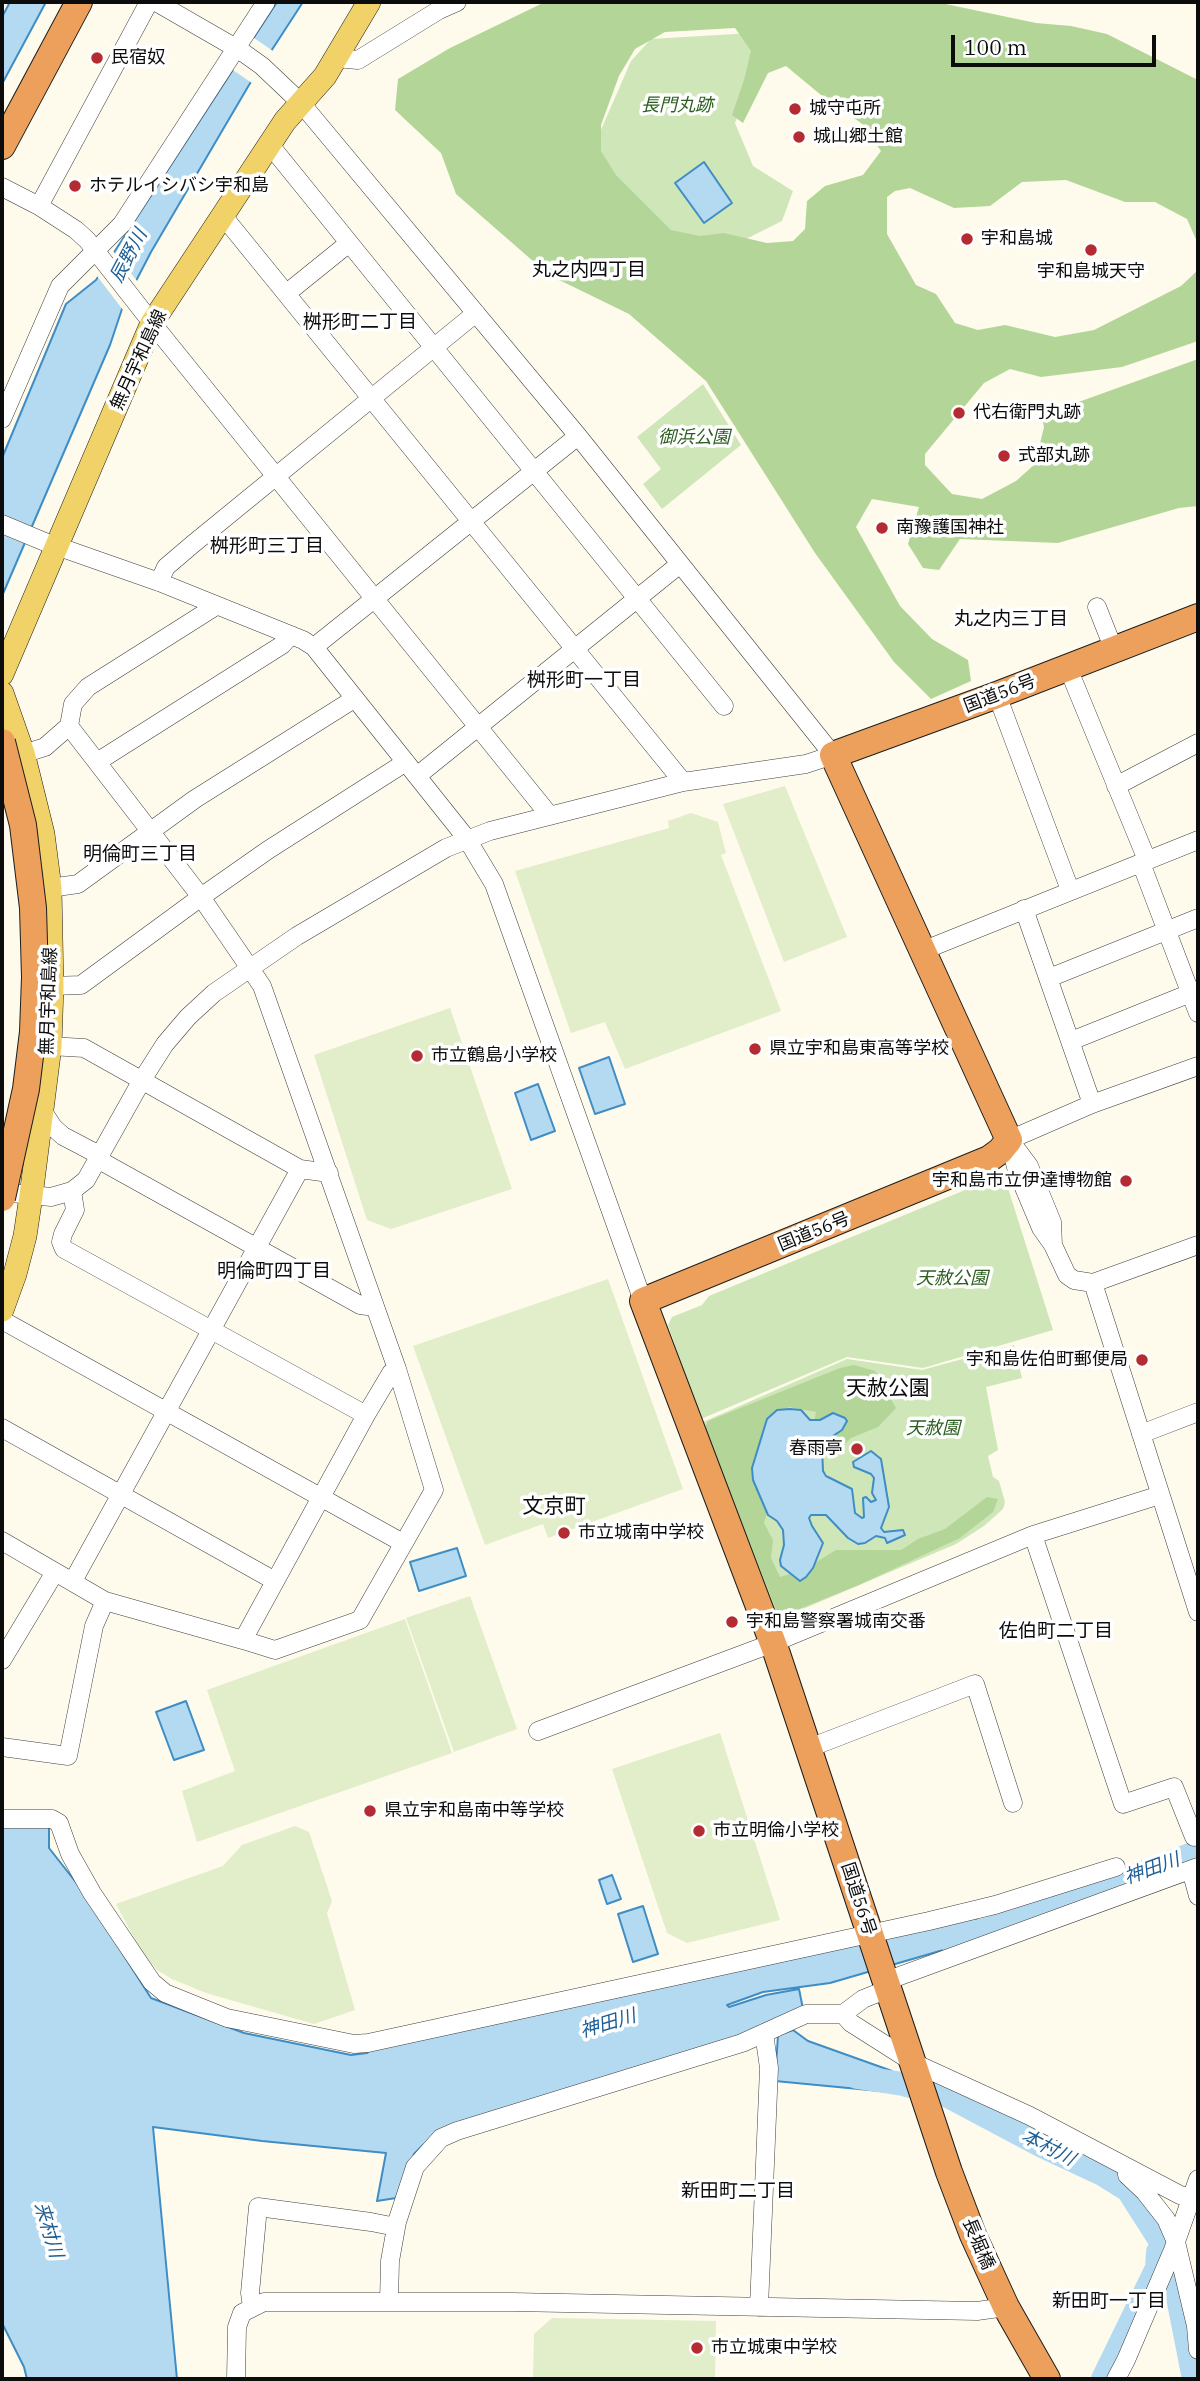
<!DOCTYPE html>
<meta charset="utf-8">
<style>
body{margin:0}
#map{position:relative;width:1200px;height:2381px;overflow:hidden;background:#fefbec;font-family:"IBM Plex Serif",serif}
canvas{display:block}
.frame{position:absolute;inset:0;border:4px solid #0c0c0c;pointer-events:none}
.scale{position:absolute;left:951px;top:35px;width:205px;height:32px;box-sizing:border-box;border:4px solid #0c0c0c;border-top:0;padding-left:9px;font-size:21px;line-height:24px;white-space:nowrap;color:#0c0c0c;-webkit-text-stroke:5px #fff;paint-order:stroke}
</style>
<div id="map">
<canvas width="1200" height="2381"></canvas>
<div class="frame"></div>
<div class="scale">100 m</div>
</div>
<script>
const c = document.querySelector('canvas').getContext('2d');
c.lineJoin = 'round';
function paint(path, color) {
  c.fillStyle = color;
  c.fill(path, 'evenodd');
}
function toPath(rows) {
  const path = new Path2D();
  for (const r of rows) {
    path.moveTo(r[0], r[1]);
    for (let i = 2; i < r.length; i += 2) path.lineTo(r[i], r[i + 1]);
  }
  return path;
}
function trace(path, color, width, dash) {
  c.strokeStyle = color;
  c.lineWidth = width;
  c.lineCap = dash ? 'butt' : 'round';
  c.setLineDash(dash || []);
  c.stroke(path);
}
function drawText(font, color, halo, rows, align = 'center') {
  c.font = font + ' "IBM Plex Serif","Noto Sans JP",serif';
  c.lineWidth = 7;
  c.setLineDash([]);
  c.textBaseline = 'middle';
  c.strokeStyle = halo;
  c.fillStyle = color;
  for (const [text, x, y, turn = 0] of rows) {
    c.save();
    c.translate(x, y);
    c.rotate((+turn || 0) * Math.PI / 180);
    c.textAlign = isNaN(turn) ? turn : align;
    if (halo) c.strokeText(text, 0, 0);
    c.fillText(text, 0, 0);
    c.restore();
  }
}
paint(toPath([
 [752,33,762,58,735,123,753,166,793,191,782,221,738,243,688,248,586,164,631,61,651,39],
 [703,384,741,445,662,509,643,484,661,469,637,437],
 [994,1178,1006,1182,1053,1330,923,1368,847,1357,701,1419,668,1325,672,1317,702,1305,709,1296],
 [1014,1345,1022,1378,986,1387,998,1450,988,1456,993,1477,999,1481,1005,1502,1003,1509,984,1526,956,1544,777,1620,703,1422,847,1359,922,1370],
 [781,1409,800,1411,810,1420,820,1420,823,1471,833,1480,855,1513,862,1519,865,1517,869,1499,871,1502,876,1500,872,1493,874,1478,871,1474,854,1467,853,1462,870,1451,881,1459,889,1507,881,1528,883,1532,893,1531,886,1538,876,1536,865,1543,848,1538,826,1515,811,1515,809,1518,812,1526,823,1543,780,1560,784,1545,783,1530,777,1521]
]), '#cfe6b8');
paint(toPath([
 [545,2,936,2,1036,23,1071,26,1107,34,1198,80,1198,244,1187,219,1155,202,1125,202,1066,180,1022,182,990,206,954,208,910,188,895,191,887,197,887,234,916,285,936,294,955,323,978,330,1005,325,1055,337,1094,330,1181,286,1198,270,1198,341,1122,367,1041,377,1010,369,984,383,925,454,925,465,952,494,982,499,1016,481,1035,464,1044,427,1042,418,1059,409,1198,359,1198,506,1179,508,1058,543,960,539,939,570,923,568,908,544,919,507,872,499,856,527,900,606,932,639,968,660,971,681,931,699,894,662,815,553,706,381,629,314,549,275,456,194,441,153,395,110,398,79,450,48],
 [735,28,751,51,744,80,732,115,743,123,768,73,786,66,827,100,861,123,881,151,863,175,825,186,807,201,805,229,793,241,767,243,724,233,700,236,671,230,616,175,601,151,601,125,619,76,635,49,665,32],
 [854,1365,875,1371,896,1408,878,1427,851,1438,842,1447,835,1459,818,1455,812,1432,816,1412,789,1407,776,1422,771,1500,764,1523,773,1540,771,1558,780,1577,805,1569,836,1550,901,1550,918,1539,945,1529,987,1497,998,1499,993,1512,960,1538,859,1585,779,1617,705,1428,708,1421,840,1368]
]), '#b3d698');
paint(toPath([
 [785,786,847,937,784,962,723,804],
 [691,813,718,822,726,853,721,855,781,1011,625,1069,605,1022,571,1033,515,871,669,828,668,821],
 [450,1008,512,1189,391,1229,367,1220,314,1055],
 [608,1279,683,1489,548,1538,543,1524,485,1545,413,1346],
 [470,1596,517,1729,454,1752,406,1618],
 [405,1619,452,1753,197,1842,182,1791,235,1771,207,1690],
 [720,1733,780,1920,687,1943,667,1933,612,1769],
 [295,1826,309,1832,332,1901,327,1913,355,2010,314,2024,206,1993,172,1979,157,1970,142,1953,116,1904,223,1866,242,1845],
 [552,2318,716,2321,715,2379,533,2379,534,2334]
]), '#e1eec9');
const water = toPath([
 [10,2,46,2,2,84,2,17,10,2],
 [277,2,303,2,249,85,151,252,123,306,110,345,2,596,2,458,66,304,96,280,277,2],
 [704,162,732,203,704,223,675,183,704,162],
 [609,1057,625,1104,595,1114,579,1068,609,1057],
 [538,1084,555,1131,531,1140,515,1093,538,1084],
 [790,1409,801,1410,810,1420,820,1420,833,1413,845,1418,847,1421,842,1430,830,1438,822,1447,823,1471,826,1476,852,1489,855,1513,862,1518,864,1517,863,1498,866,1497,871,1502,876,1500,872,1493,874,1478,871,1474,854,1467,853,1462,871,1451,881,1459,889,1507,881,1528,884,1532,903,1530,905,1535,887,1543,885,1538,876,1536,865,1543,858,1544,848,1538,826,1515,811,1515,809,1518,812,1526,823,1543,813,1568,806,1577,800,1581,781,1566,780,1560,784,1545,783,1530,777,1521,768,1515,753,1480,752,1468,767,1419,777,1410,790,1409],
 [457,1548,466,1576,419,1591,410,1562,457,1548],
 [186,1701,204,1750,174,1760,156,1712,186,1701],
 [2,1826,49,1827,49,1848,82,1890,151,1998,244,2033,351,2055,367,2053,370,2050,976,1917,981,1939,830,1983,763,1992,727,2005,729,2007,766,1995,799,1989,803,2009,728,2040,423,2145,414,2154,396,2198,377,2201,386,2153,262,2141,153,2127,177,2379,27,2379,24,2367,2,2323,2,1826],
 [612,1875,621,1899,607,1904,599,1880,612,1875],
 [643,1906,658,1954,633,1962,618,1914,643,1906],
 [793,2030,808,2041,892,2071,890,2092,775,2081,778,2035,793,2030]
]);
paint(water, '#b4daf2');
trace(water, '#3f8dc5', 2);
paint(toPath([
 [251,36,273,51,252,83,230,68],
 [113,251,138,282,123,310,97,276]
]), '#fefbec');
trace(toPath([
 [948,1939,989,1929,1198,1852],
 [857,2077,903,2084,946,2095,1042,2146,1104,2175,1128,2190,1167,2251,1173,2272,1194,2379],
 [1103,2379,1157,2268,1158,2252]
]), '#b4daf2', 24);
const minor = toPath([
 [335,58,358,60,439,10,457,2],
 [267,148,274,150,724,706],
 [2,187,39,206,76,230,87,240,152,323,550,816],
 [39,206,149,2],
 [223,216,683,782],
 [287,293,349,243],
 [2,419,60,286,122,224,266,2],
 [2,524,45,542,159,582,303,640,314,647,467,839,494,884,643,1301],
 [159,582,166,567,193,544,476,313],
 [1097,607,1114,650],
 [314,647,578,436],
 [1068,668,1147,860],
 [997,695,1070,890],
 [69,726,201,897,262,986,397,1369,434,1490,360,1620,275,1650,243,1640],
 [23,754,45,747,69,726,73,704,88,687,216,606],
 [97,762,282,645,291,635],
 [417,776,680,564],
 [1116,786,1198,743],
 [1141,863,1198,1013],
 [50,888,78,884,195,799,354,699],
 [1024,909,1092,1104],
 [922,951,1198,840],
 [1049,978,1198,918],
 [52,986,81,985,201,897,268,850,406,762],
 [1071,1041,1198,990],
 [50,1046,84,1048,300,1169,329,1173],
 [42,1110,53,1127,63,1136,101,1156],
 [1009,1140,1017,1171,1041,1228,1053,1245,1067,1275,1074,1280,1093,1283,1198,1612],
 [1009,1140,1092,1104,1198,1066],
 [1014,1146,1029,1166,1052,1222,1053,1245],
 [99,1160,360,1305,375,1307],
 [72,1191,75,1210,63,1234,61,1242,64,1249,366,1415],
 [2,1192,51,1197,72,1191,86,1180,142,1080,165,1044,188,1017,214,993,297,936,446,848,490,831,683,782,806,764,833,755,578,436,301,103,262,66,241,51,156,2],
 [1093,1283,1198,1245],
 [2,1320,403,1543],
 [2,1428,275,1581],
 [1141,1434,1198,1412],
 [1033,1535,1123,1804,1174,1787,1194,1837,1198,1835],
 [2,1541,105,1601,243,1640,366,1415,391,1373,397,1369],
 [73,1581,300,1169],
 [2,1660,55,1572],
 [538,1731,773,1643,1033,1535,1160,1495],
 [2,1747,68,1756,94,1626,105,1601],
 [809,1748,975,1684,1013,1803],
 [2,1819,52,1819,59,1823,70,1854,92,1893,152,1982,165,1993,227,2018,354,2044,368,2043,929,1921,995,1905,1116,1867],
 [1191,1870,1198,1896],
 [886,1981,1198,1867],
 [843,2014,851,2023,914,2063,1030,2116,1180,2195,1198,2200],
 [1127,2171,1127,2175,1144,2191,1166,2219,1176,2242,1196,2326,1198,2350],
 [389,2302,390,2261,397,2222,415,2167,441,2138,457,2131,742,2043,806,2014,843,2014,863,1999,888,1989],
 [252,2307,250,2293,258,2207,371,2222,396,2227],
 [759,2307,769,2068,764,2033],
 [236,2379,237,2327,242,2313,264,2302,512,2302,977,2311,1006,2307],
 [1116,2379,1126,2360,1173,2250,1198,2179]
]);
const major = toPath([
 [2,674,152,323,285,121,325,76,369,2],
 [2,693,23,753,43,834,50,888,52,986,50,1046,31,1196,25,1236,15,1274,2,1310]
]);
const highway = toPath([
 [2,146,79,2],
 [1047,2379,1006,2307,973,2235,949,2172,777,1654,643,1301,989,1159,1000,1151,1009,1140,833,755,997,695,1198,617]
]);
trace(minor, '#3f3f3f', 19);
trace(major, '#1d1d1d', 24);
trace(highway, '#1d1d1d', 28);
trace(minor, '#fff', 18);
trace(major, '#f1d269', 23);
trace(highway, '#eca05c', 26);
const highwayBridge = toPath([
 [2,742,23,825,33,908,35,977,33,1032,26,1089,2,1198]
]);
trace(highwayBridge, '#1d1d1d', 28, []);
trace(highwayBridge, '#eca05c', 26);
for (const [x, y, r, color] of [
 [97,58,7,"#b42c31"],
 [795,109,7,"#b42c31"],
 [799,137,7,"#b42c31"],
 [75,186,7,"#b42c31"],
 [967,239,7,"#b42c31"],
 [1091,250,7,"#b42c31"],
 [959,413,7,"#b42c31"],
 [1004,456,7,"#b42c31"],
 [882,528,7,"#b42c31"],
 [755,1049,7,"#b42c31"],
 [417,1056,7,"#b42c31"],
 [1126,1181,7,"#b42c31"],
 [1142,1360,7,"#b42c31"],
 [857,1449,7,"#b42c31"],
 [564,1533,7,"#b42c31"],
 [732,1622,7,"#b42c31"],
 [370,1811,7,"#b42c31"],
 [699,1831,7,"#b42c31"],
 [697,2348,7,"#b42c31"]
]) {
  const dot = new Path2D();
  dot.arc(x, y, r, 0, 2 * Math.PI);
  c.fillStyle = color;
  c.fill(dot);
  trace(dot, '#fff', 2.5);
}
drawText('18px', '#0c0c0c', '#fff', [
 ["民宿奴",111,58],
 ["城守屯所",809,109],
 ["城山郷土館",813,137],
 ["ホテルイシバシ宇和島",89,186],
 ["宇和島城",981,239],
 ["宇和島城天守",1091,272,"center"],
 ["代右衛門丸跡",973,413],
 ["式部丸跡",1018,456],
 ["南豫護国神社",896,528],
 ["県立宇和島東高等学校",769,1049],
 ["市立鶴島小学校",431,1056],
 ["宇和島市立伊達博物館",1112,1181,"right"],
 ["宇和島佐伯町郵便局",1128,1360,"right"],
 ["春雨亭",843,1449,"right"],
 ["市立城南中学校",578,1533],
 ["宇和島警察署城南交番",746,1622],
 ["県立宇和島南中等学校",384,1811],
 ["市立明倫小学校",713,1831],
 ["市立城東中学校",711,2348]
], 'left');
drawText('italic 18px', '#2d6020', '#fff', [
 ["長門丸跡",677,106],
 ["御浜公園",694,438],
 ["天赦公園",952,1279],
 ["天赦園",933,1429]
]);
drawText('18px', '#0c0c0c', '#fff', [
 ["無月宇和島線",139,360,-65],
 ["国道56号",1000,694,-21],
 ["無月宇和島線",49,1001,-88],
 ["国道56号",814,1232,-22],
 ["国道56号",858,1899,72],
 ["長堀橋",978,2244,67]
]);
drawText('italic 19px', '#1d5f96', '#fff', [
 ["辰野川",129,256,-62],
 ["神田川",1152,1869,-20],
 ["神田川",608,2024,-17],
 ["本村川",1048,2148,27],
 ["来村川",48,2230,73]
]);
drawText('19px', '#0c0c0c', '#fff', [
 ["丸之内四丁目",589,271],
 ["桝形町二丁目",360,323],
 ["桝形町三丁目",267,547],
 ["丸之内三丁目",1011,620],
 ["桝形町一丁目",584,681],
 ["明倫町三丁目",140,855],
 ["明倫町四丁目",274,1272],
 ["佐伯町二丁目",1056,1632],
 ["新田町二丁目",738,2192],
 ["新田町一丁目",1109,2302]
]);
drawText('21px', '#0c0c0c', '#fff', [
 ["天赦公園",888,1389],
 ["文京町",554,1507]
]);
</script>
